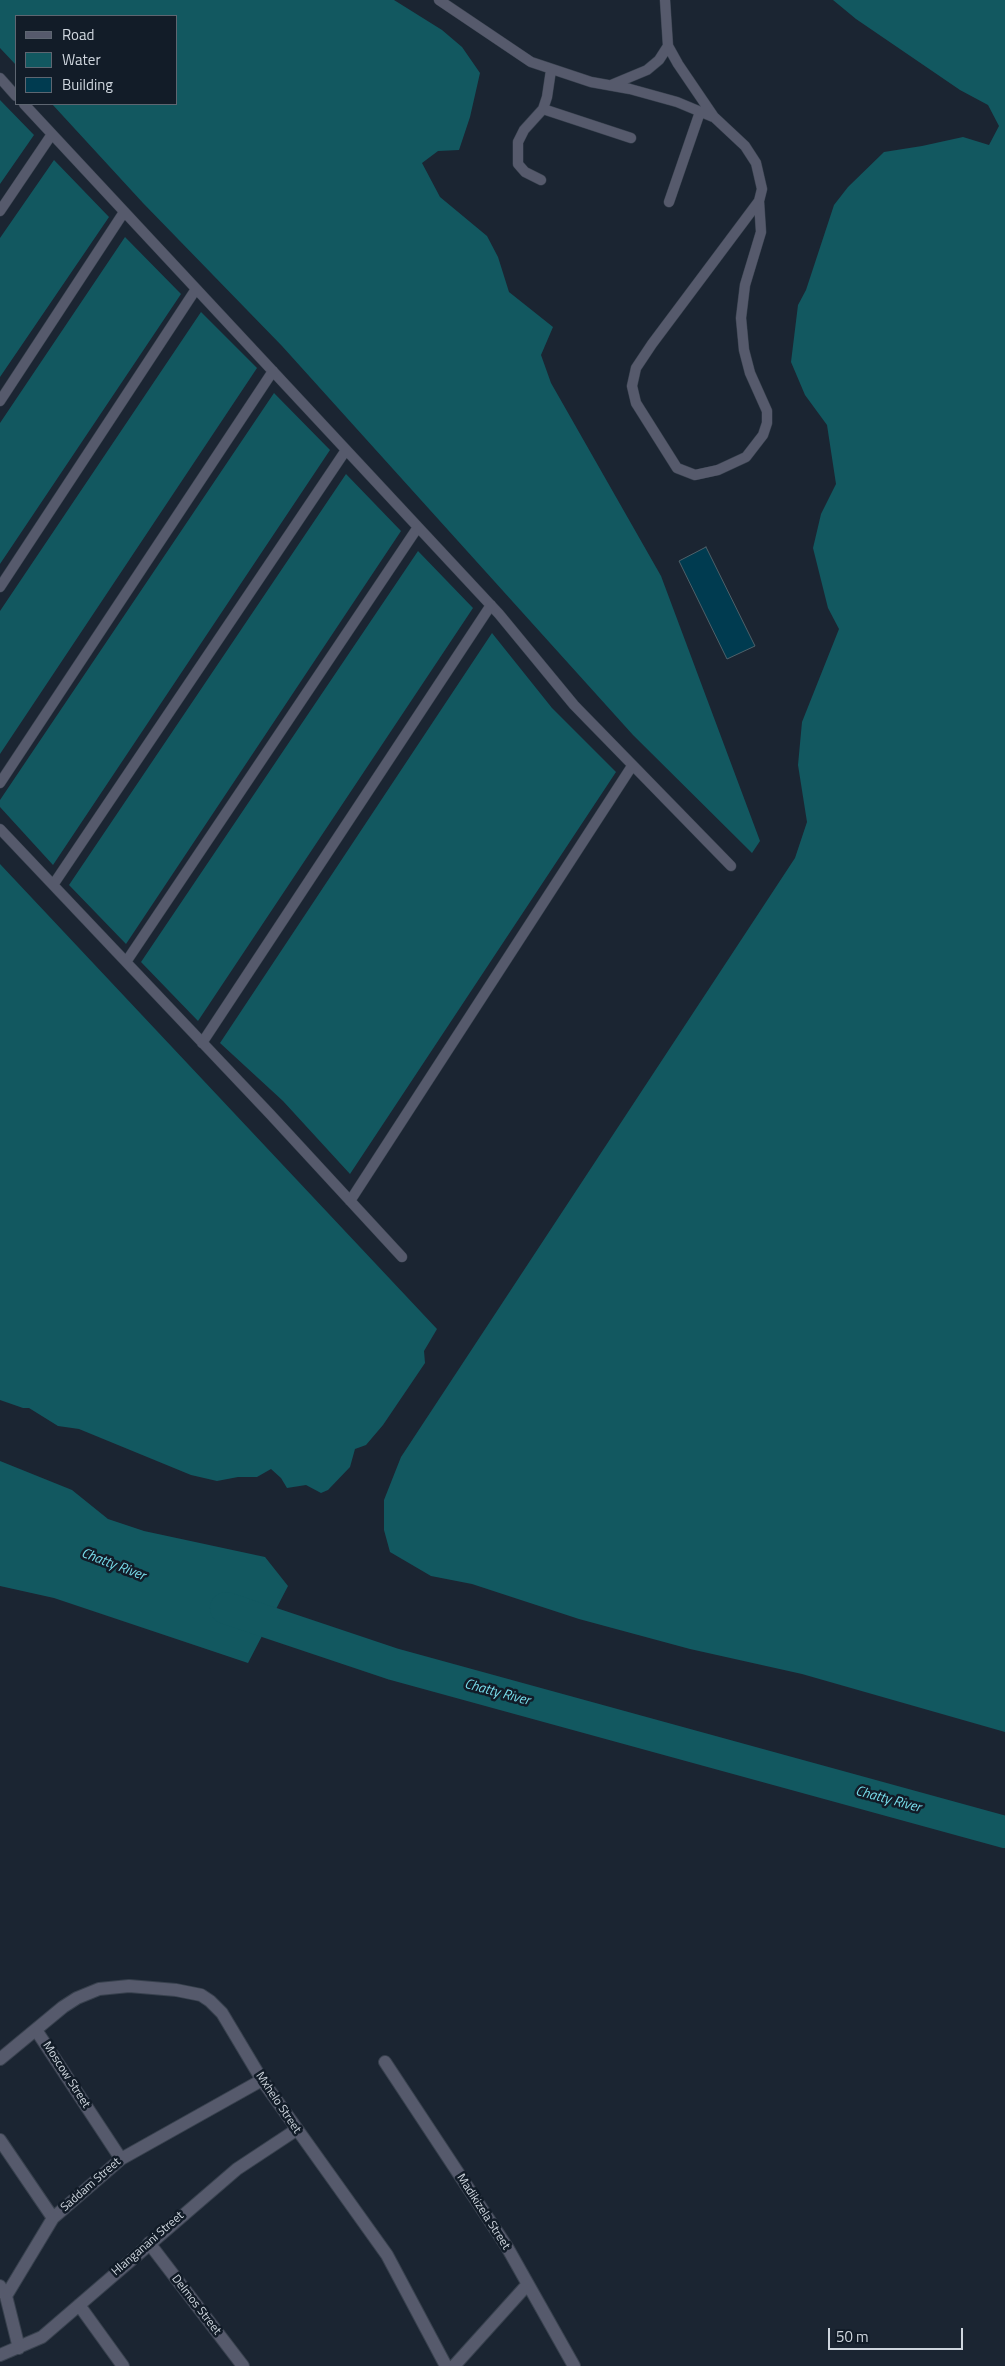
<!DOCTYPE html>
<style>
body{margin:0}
#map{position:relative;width:1005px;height:2366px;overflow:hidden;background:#1b2532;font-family:"Titillium Web",sans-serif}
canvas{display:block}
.legend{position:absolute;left:15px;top:15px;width:162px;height:90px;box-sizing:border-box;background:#121c28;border:1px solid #5e6671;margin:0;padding:6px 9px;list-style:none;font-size:15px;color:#cfd6de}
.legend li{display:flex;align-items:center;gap:10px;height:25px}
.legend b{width:25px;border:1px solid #5e6671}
.scale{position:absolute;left:828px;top:2328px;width:135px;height:22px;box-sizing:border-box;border:2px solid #cfd6de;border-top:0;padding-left:6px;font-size:15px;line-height:18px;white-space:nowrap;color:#cfd6de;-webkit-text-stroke:4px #121c28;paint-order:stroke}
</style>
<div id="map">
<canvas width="1005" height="2366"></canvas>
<ul class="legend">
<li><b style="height:6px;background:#565a6c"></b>Road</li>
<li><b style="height:14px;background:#125860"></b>Water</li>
<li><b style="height:14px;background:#003b50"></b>Building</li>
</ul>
<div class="scale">50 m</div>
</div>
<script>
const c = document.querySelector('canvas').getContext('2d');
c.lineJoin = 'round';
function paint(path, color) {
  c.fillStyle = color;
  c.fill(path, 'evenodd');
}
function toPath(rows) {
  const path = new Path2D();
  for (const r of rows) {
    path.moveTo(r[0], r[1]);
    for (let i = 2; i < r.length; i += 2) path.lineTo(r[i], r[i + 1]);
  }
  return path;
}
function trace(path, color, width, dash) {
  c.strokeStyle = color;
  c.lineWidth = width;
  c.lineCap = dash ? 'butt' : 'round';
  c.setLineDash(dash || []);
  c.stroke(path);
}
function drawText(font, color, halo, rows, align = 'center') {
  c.font = font + ' "Titillium Web",sans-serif';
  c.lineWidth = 5;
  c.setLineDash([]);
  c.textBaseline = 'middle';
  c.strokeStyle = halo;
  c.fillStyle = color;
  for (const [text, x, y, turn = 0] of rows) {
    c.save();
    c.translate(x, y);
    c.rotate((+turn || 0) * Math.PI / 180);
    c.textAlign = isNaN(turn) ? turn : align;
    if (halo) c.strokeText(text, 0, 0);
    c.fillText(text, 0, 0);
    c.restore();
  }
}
paint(toPath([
 [0,0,394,0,442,30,462,47,480,73,470,117,459,150,438,151,422,163,440,197,487,236,498,257,509,292,553,327,541,355,551,383,661,576,760,841,752,853,633,735,282,346,143,203,52,104,176,104,176,16,16,16,16,65,0,48],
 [833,0,1005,0,1005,1732,802,1674,690,1649,579,1619,472,1584,431,1576,390,1552,384,1530,384,1500,401,1457,795,858,807,822,798,765,802,722,839,629,828,608,813,548,821,514,836,484,827,425,805,395,791,362,798,305,806,290,834,205,848,187,884,152,922,146,963,137,989,145,999,126,988,105,960,90,856,19],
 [0,100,34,135,0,184],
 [54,160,109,217,0,377,0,238],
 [125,237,181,294,0,564,0,423],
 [201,312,257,368,0,754,0,611],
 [274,393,330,450,53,865,0,807,0,800],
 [346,474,401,531,126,944,69,885],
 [418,551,473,608,198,1021,141,962],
 [492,633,552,708,616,772,350,1174,283,1101,220,1043],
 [0,864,437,1329,424,1351,425,1363,383,1425,366,1445,355,1449,350,1467,328,1490,321,1493,306,1485,287,1488,281,1478,271,1469,257,1477,238,1477,217,1481,191,1475,79,1429,58,1426,29,1408,23,1408,0,1400],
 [0,1461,72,1490,108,1519,144,1531,265,1557,288,1586,248,1663,54,1598,0,1586]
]), '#125860');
trace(toPath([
 [226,1608,393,1664,1005,1832]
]), '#125860', 32);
const building = toPath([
 [706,547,755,646,727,659,679,561,706,547]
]);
paint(building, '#003b50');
trace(building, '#4e616a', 1);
const lane = toPath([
 [439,0,531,62,591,82,630,89,677,102,713,117],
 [665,0,668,46,678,64,714,117,745,146,756,163,762,189,759,201,761,232,745,285,741,318,744,350,750,373,767,411,767,423,763,435,746,457,718,470,695,475,677,468,636,403,632,386,636,368,652,344,759,201],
 [0,78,16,96],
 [611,85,647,70,659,60,668,46],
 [24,104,499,614,574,705,731,866],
 [543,109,631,138],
 [541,180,525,172,518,164,518,142,524,130,543,109,547,97,551,70],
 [669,202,700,112],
 [0,211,52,134],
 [0,401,124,212],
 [0,587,196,289],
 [0,783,273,371],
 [0,829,270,1114,402,1257],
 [53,885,346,450],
 [126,962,418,527],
 [202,1043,491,605],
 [350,1201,632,766]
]);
const street = toPath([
 [36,2030,121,2159],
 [0,2059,63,2007,77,1998,99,1989,129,1986,176,1990,201,1995,210,2001,222,2013,262,2080,387,2255,446,2366],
 [385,2062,507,2247,574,2366],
 [0,2140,53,2218],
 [149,2243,243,2366],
 [0,2286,6,2296,19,2348],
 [6,2296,53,2218,121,2159,262,2080],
 [79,2305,123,2366],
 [0,2355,42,2337,237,2169,296,2130],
 [454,2366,527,2285]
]);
trace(lane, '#38414e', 11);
trace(street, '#38414e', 14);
trace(lane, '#565a6c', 10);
trace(street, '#565a6c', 12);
drawText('12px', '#cfd6de', '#121c28', [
 ["Moscow Street",66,2075,57],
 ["Mxhelo Street",278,2103,56],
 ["Saddam Street",91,2185,-41],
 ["Madikizela Street",483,2212,57],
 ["Hlanganani Street",148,2244,-41],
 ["Delmos Street",196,2305,52]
]);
drawText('italic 14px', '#78ddeb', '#121c28', [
 ["Chatty River",113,1565,21],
 ["Chatty River",497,1693,15],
 ["Chatty River",888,1800,15]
]);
</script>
